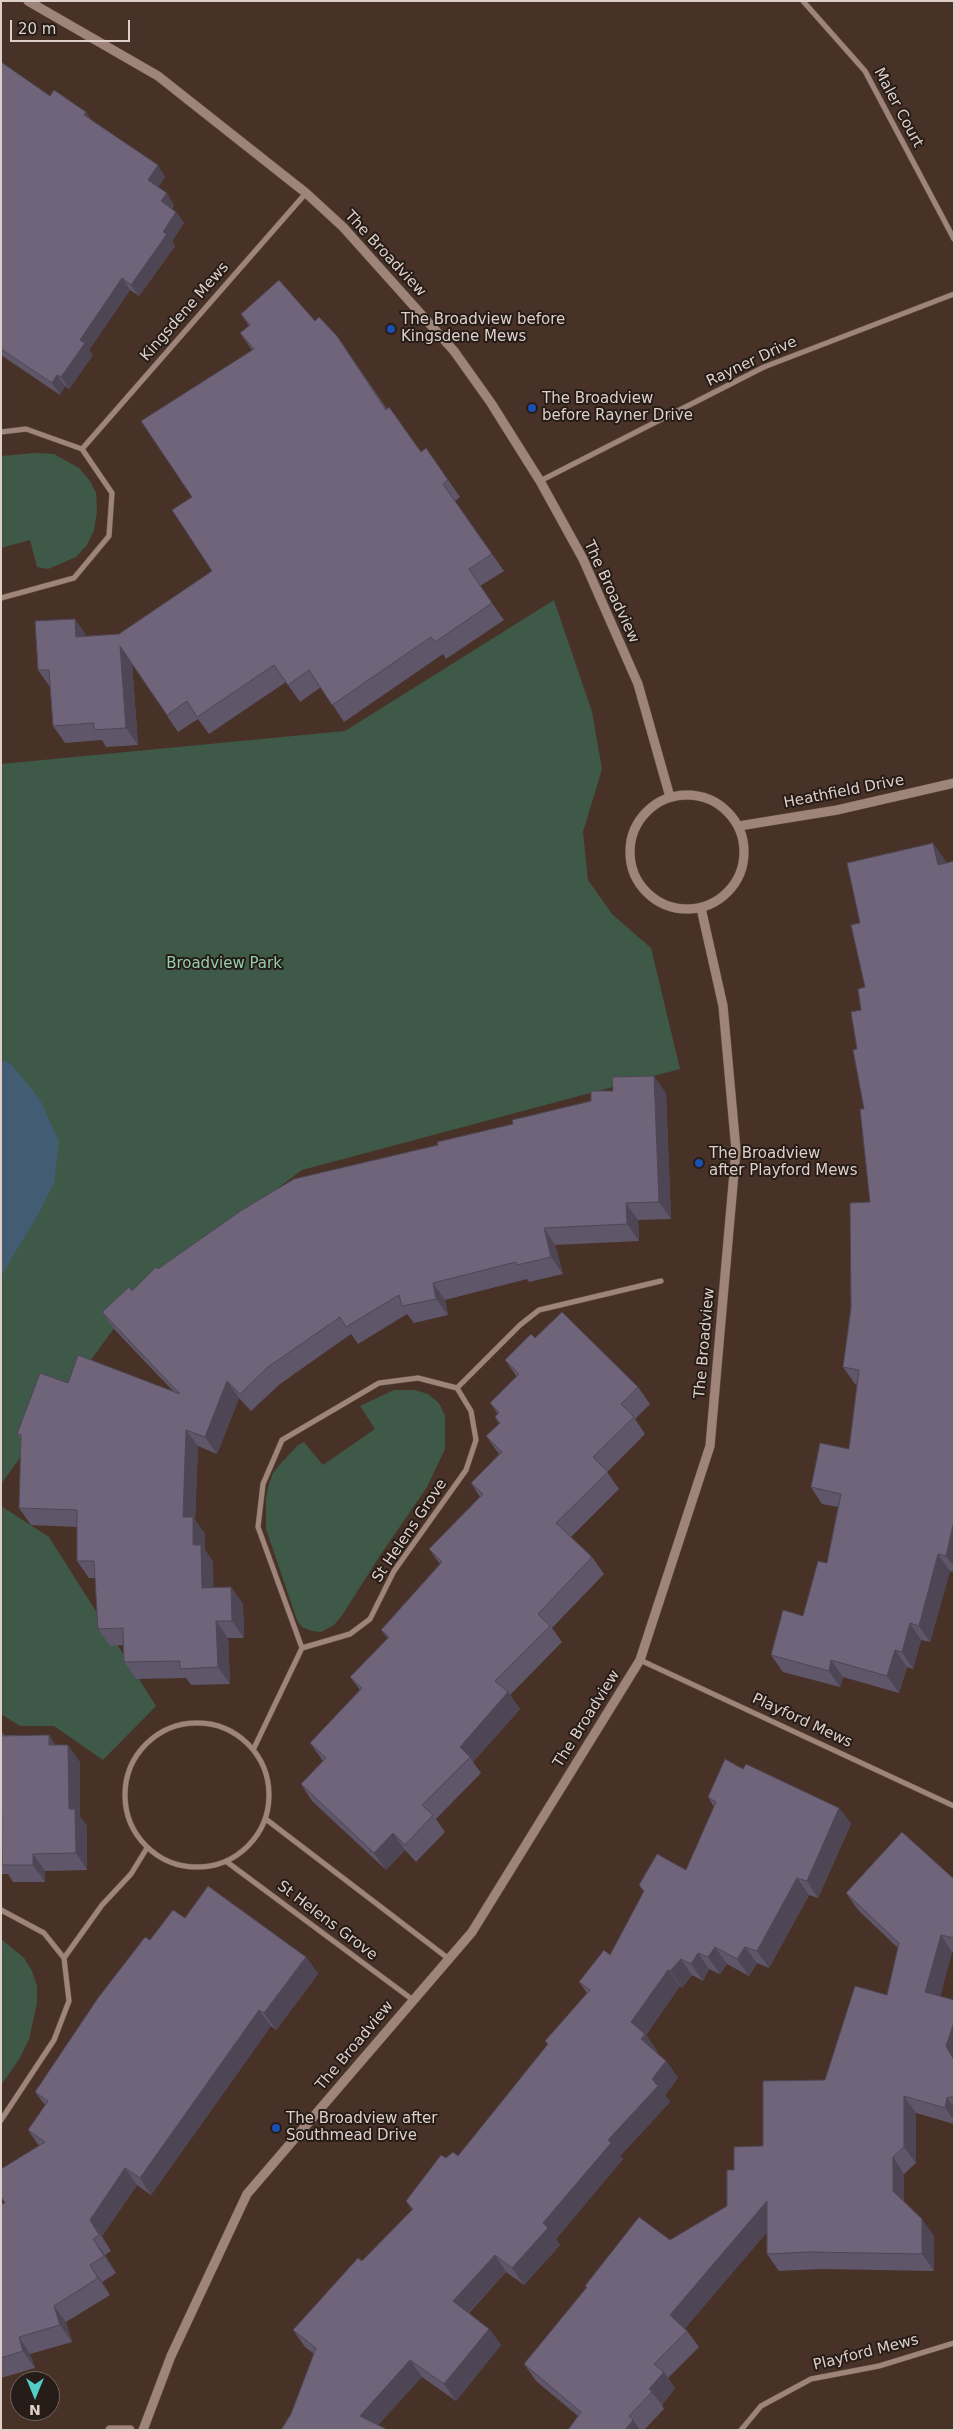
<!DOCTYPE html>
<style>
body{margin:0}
#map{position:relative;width:955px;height:2431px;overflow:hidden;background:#483227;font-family:"DejaVu Sans",sans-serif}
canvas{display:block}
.frame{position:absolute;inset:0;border:2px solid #ded0c9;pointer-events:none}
.north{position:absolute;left:10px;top:2371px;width:50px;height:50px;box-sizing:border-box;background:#261c18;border:1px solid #70645f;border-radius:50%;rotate:180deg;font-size:14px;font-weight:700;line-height:20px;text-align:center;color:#ded0c9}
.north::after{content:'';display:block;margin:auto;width:18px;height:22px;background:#54cdc6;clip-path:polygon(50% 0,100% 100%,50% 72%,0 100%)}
.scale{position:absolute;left:10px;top:20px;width:120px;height:22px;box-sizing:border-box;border:2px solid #ded0c9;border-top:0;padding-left:6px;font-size:15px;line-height:18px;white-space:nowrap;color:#ded0c9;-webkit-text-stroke:4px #261c18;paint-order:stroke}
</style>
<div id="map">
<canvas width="955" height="2431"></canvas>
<div class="frame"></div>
<div class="north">N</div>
<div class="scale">20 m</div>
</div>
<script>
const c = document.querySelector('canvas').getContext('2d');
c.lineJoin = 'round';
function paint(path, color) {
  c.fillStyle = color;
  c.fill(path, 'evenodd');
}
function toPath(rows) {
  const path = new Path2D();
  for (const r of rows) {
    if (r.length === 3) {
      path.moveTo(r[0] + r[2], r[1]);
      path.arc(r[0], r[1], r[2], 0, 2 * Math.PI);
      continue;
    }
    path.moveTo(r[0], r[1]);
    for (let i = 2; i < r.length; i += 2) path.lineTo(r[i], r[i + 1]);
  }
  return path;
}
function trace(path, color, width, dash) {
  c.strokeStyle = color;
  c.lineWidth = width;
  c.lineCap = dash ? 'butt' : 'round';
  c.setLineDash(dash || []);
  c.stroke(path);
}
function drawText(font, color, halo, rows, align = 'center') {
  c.font = font + ' "DejaVu Sans",sans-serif';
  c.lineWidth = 4;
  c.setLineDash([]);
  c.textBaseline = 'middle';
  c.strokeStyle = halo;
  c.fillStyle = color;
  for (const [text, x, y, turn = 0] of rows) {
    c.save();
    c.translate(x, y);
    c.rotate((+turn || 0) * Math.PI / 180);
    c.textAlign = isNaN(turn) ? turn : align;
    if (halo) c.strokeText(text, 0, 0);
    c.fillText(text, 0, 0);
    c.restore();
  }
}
paint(toPath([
 [35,453,54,454,79,468,90,481,96,493,97,511,94,530,87,545,76,557,48,569,37,567,30,540,1,548,1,456],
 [554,600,592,712,602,769,583,832,588,880,612,914,651,948,680,1069,302,1170,141,1291,1,1484,1,764,345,731],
 [394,1390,415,1390,428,1394,439,1403,445,1416,445,1449,427,1487,379,1557,343,1614,334,1625,321,1632,312,1631,302,1627,297,1620,266,1529,266,1499,269,1484,273,1473,283,1461,298,1445,304,1442,323,1465,375,1429,360,1406],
 [1,1506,49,1537,156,1706,103,1760,54,1726,20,1726,1,1714],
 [1,1939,24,1958,32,1971,37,1986,37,2003,29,2039,20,2058,1,2085]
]), '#3e5948');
paint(toPath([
 [1,1060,11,1064,39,1098,59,1141,54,1183,39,1213,1,1276]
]), '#415c73');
const minor = toPath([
 [803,1,865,71,954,239],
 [1,432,26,429,82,449,112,493,109,536,74,578,1,598],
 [82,449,306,193],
 [540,481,764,367,954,294],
 [457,1388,520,1325,539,1310,661,1281],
 [640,1660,954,1806],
 [197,1795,72],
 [254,1748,302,1648,258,1527,263,1484,282,1440,379,1383,418,1378,457,1388,471,1411,476,1440,466,1470,394,1571,370,1619,350,1634,302,1648],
 [267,1820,449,1959],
 [227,1862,413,2000],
 [1,1910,44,1933,64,1958,69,2001,54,2040,1,2120],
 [64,1958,102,1905,131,1874,147,1848],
 [741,2430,761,2406,811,2379,879,2366,954,2343]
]);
const tertiary = toPath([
 [28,1,158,76,306,193,343,227,454,351,491,403,540,481,583,559,638,684,670,797],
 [687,852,57],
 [739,826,837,810,954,783],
 [110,2430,130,2430],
 [143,2430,171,2356,247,2194,472,1932,640,1660,710,1446,736,1150,723,1006,701,908]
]);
trace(minor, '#625048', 6);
trace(tertiary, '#625048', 10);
trace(minor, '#9f8579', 5);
trace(tertiary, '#9f8579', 9);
paint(toPath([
 [1,62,50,96,86,112,91,120,165,177,158,187,174,205,172,209,176,212,184,223,172,241,175,246,139,296,130,290,89,350,93,355,69,389,65,386,60,395,1,355],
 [241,314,315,321,337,336,387,409,421,452,426,448,460,497,455,501,504,571,480,586,504,620,446,659,443,654,344,722,321,687,300,702,286,682,209,734,198,719,178,732,132,664,138,745,106,747,102,740,65,743,53,726,50,687,38,670,86,635,86,636,119,634,212,571,192,497,252,350,240,333,249,326],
 [945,860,946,863,954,861,954,1572,950,1571,930,1642,921,1640,913,1669,907,1667,899,1693,843,1677,840,1687,783,1672,771,1655,803,1616,827,1563,838,1507,822,1504,811,1487,849,1449,857,1385,855,1384,843,1367,870,1202,864,1109,857,1049,865,987,860,923],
 [666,1093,671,1219,638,1220,639,1241,555,1245,563,1274,529,1282,527,1279,445,1300,448,1315,414,1323,407,1314,358,1344,351,1334,280,1384,251,1411,239,1398,217,1454,198,1446,195,1520,205,1534,205,1550,213,1562,213,1588,231,1587,243,1604,244,1638,228,1638,230,1684,191,1685,186,1678,136,1679,124,1662,123,1645,110,1646,98,1629,95,1578,89,1578,77,1561,77,1527,31,1525,19,1508,21,1439,17,1434,68,1383,173,1391,114,1329,102,1312,132,1291,158,1269],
 [535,1338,638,1387,650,1404,635,1419,645,1434,607,1472,619,1489,571,1537,592,1557,604,1574,552,1628,562,1642,510,1695,520,1709,473,1762,481,1773,436,1819,445,1832,416,1862,405,1850,386,1870,312,1801,301,1784,323,1761,310,1743,360,1690,350,1677,388,1639,381,1630,440,1564,429,1549,480,1497,471,1483,499,1454,486,1436,499,1424,495,1417,498,1414,490,1403,517,1377,505,1360],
 [1,1731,4,1735,49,1735,55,1745,80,1762,80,1817,87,1826,87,1870,45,1871,45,1882,13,1882,8,1874,1,1874],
 [743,1769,839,1808,851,1824,818,1898,809,1895,769,1968,757,1963,749,1976,727,1964,720,1974,709,1969,703,1981,692,1975,682,1988,680,1986,646,2035,657,2051,656,2052,666,2061,678,2078,665,2095,670,2102,620,2156,623,2159,556,2239,560,2245,524,2285,506,2272,469,2313,489,2329,501,2345,456,2401,422,2377,291,2414,314,2354,305,2347,293,2330,412,2210,406,2201,446,2158,458,2156,548,2045,545,2041,587,1993,579,1982,610,1955,644,1892,639,1885,686,1870,714,1807,708,1797],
 [954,1879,954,1952,952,1952,940,1996,954,2000,954,2124,916,2113,916,2163,904,2174,904,2202,934,2236,934,2271,821,2269,779,2271,767,2254,767,2232,685,2328,699,2347,668,2378,675,2388,662,2405,664,2409,644,2430,568,2430,578,2416,536,2381,524,2364,587,2288,585,2286,670,2240,727,2206,734,2170,763,2146,825,2080,887,1995,898,1948,858,1910,846,1893],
 [185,1918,306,1957,318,1974,276,2030,271,2026,151,2195,137,2185,102,2236,111,2251,105,2255,116,2273,102,2282,110,2295,66,2322,72,2342,30,2354,35,2368,1,2378,1,2204,5,2203,39,2146,28,2130,45,2105,35,2092,150,1940]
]), '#5f5669');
paint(toPath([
 [86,112,94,124,84,115],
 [158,165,165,177,156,191,148,180],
 [167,193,174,205,169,212,161,201],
 [176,212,184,223,172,241,175,246,139,296,131,285,163,232],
 [122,278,130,290,89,350,93,355,69,389,61,377,80,340],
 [57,375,65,386,60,395,52,383],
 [75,619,86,635,88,654,76,637],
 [120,646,132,663,138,745,126,728],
 [933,843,945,860,950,882,938,865],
 [654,1076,666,1093,671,1219,659,1202],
 [626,1203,638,1220,639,1241,627,1224],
 [544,1228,555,1245,563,1274,551,1257],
 [433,1283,445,1300,448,1315,436,1299],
 [227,1381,239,1398,217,1454,205,1437],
 [186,1430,198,1446,195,1520,205,1534,205,1550,213,1562,214,1605,202,1588,193,1545,183,1517],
 [954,1521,954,1567,946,1556],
 [938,1554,950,1571,930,1642,919,1626],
 [231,1587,243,1604,244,1638,232,1621],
 [216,1621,228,1638,230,1684,218,1667],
 [910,1623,921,1640,913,1669,902,1652],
 [895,1650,907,1667,899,1693,887,1676],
 [831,1660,843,1677,840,1687,829,1671],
 [508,1692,520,1709,473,1762,470,1757,460,1747],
 [49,1735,60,1752,49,1745],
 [68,1745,80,1762,80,1817,87,1826,87,1870,76,1853,69,1809],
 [839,1808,851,1824,818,1898,807,1881],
 [393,1833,405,1850,386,1870,374,1853],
 [33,1854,45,1871,45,1882,33,1865],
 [797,1878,809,1895,769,1968,757,1951],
 [941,1935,952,1952,937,2009,925,1992],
 [715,1947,727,1964,720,1974,708,1957],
 [745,1947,757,1963,749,1976,737,1959],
 [698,1953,709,1969,703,1981,691,1964],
 [306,1957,318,1974,276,2030,264,2013],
 [681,1959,692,1975,682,1988,670,1971],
 [668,1970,680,1986,646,2035,657,2051,653,2056,641,2039,631,2022],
 [259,2010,271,2026,151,2195,140,2178],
 [954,2022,954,2060,946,2046],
 [666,2061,678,2078,665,2095,670,2102,620,2156,623,2159,556,2239,560,2245,524,2285,512,2268,543,2223],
 [904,2096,916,2113,916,2163,904,2147],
 [947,2098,954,2107,954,2120,945,2108],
 [893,2157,904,2174,904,2208,893,2191],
 [125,2168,137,2185,102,2236,111,2251,90,2220],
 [767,2201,779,2218,682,2332,670,2315],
 [922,2219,934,2236,934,2271,922,2254],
 [93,2239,105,2255,116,2273,104,2256],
 [495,2255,506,2272,464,2317,453,2301],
 [90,2265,102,2282,110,2295,98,2278],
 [54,2306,66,2322,72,2342,60,2325],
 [489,2329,501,2345,456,2401,444,2384],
 [19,2337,30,2354,35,2368,23,2351],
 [410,2360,422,2377,374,2430,360,2416],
 [664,2372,675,2388,662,2405,649,2389],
 [633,2420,640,2430,625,2430]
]), '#4e4655');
const building = toPath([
 [1,62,50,96,54,90,86,112,84,115,158,165,148,180,167,193,161,201,176,212,163,232,167,234,131,285,122,278,80,340,85,343,61,377,57,375,52,383,1,349,1,62],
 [279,280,315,321,319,317,337,336,386,410,389,407,421,452,426,448,448,480,443,484,492,554,469,569,492,603,435,642,431,637,332,705,309,670,288,685,274,665,197,717,187,701,167,715,120,646,126,728,94,730,94,723,53,726,49,670,38,670,35,621,75,619,76,637,119,634,212,571,172,510,192,497,141,421,254,349,240,333,250,325,241,314,279,280],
 [933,843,938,865,954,861,954,1521,946,1556,938,1554,919,1626,910,1623,902,1652,895,1650,887,1676,831,1660,829,1671,771,1655,783,1610,803,1616,818,1561,827,1563,841,1494,811,1487,820,1443,849,1449,859,1370,843,1367,851,1308,850,1203,870,1202,860,1109,864,1109,853,1050,857,1049,851,1012,861,1010,858,989,865,987,851,925,860,923,847,863,933,843],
 [654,1076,659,1202,626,1203,627,1224,544,1228,551,1257,517,1265,516,1262,433,1283,436,1299,402,1306,399,1295,346,1327,340,1317,268,1367,240,1394,227,1381,205,1437,186,1430,183,1517,193,1517,193,1545,201,1545,202,1588,231,1587,232,1621,216,1621,218,1667,180,1669,180,1661,124,1662,123,1628,98,1629,94,1561,77,1561,77,1510,19,1508,21,1435,17,1434,40,1373,68,1383,78,1355,180,1394,102,1312,129,1287,132,1291,156,1267,158,1269,242,1210,294,1179,438,1145,437,1142,513,1124,512,1120,591,1101,591,1091,613,1091,612,1077,654,1076],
 [562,1312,638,1387,621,1404,634,1417,593,1457,608,1472,556,1523,592,1557,538,1614,550,1626,495,1681,508,1692,460,1747,470,1757,422,1805,433,1815,405,1845,393,1833,374,1853,301,1784,326,1758,310,1743,362,1688,350,1677,389,1637,381,1630,442,1562,429,1549,483,1494,471,1483,502,1452,486,1436,500,1423,495,1417,499,1412,490,1403,519,1374,505,1360,531,1334,535,1338,562,1312],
 [49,1735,49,1745,68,1745,69,1809,75,1809,76,1853,33,1854,33,1865,2,1865,1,1736,49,1735],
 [725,1759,743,1769,746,1764,839,1808,807,1881,797,1878,757,1951,745,1947,737,1959,715,1947,708,1957,698,1953,691,1964,681,1959,670,1971,668,1970,631,2022,645,2034,641,2039,666,2061,652,2079,658,2086,608,2140,611,2143,543,2223,548,2228,512,2268,495,2255,453,2301,489,2329,444,2384,410,2360,360,2416,388,2430,281,2430,291,2414,316,2348,293,2330,358,2258,362,2261,413,2209,406,2201,441,2155,446,2158,453,2152,458,2156,548,2044,545,2041,590,1990,579,1982,604,1950,610,1955,644,1891,639,1885,657,1854,686,1870,716,1802,708,1797,725,1759],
 [902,1832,954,1879,954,1938,941,1935,925,1992,954,2000,954,2022,946,2046,954,2060,954,2096,947,2098,945,2108,904,2096,904,2147,893,2157,893,2191,922,2219,922,2254,809,2252,767,2254,767,2201,670,2315,687,2331,654,2364,664,2372,649,2389,652,2392,629,2416,633,2420,625,2430,568,2430,581,2412,524,2364,587,2287,585,2286,639,2217,670,2240,727,2206,727,2170,734,2170,734,2147,763,2146,763,2081,825,2080,855,1986,887,1995,899,1943,846,1893,902,1832],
 [208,1886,306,1957,264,2013,259,2010,140,2178,125,2168,90,2220,99,2235,93,2239,104,2256,90,2265,98,2278,54,2306,60,2325,19,2337,23,2351,1,2358,1,2204,5,2203,1,2197,1,2169,45,2142,28,2130,48,2101,35,2092,98,1998,145,1937,150,1940,173,1910,185,1918,208,1886]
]);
paint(building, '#6f647a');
trace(building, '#4e4655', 1);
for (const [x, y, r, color] of [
 [391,329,5,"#1a4fb4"],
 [532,408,5,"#1a4fb4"],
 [699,1163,5,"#1a4fb4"],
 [276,2128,5,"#1a4fb4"]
]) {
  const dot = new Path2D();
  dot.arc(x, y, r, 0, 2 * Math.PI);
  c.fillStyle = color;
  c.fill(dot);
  trace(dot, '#261c18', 2);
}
drawText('15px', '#ded0c9', '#261c18', [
 ["Maler Court",898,108,62],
 ["The Broadview",385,254,47],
 ["Kingsdene Mews",185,312,-49],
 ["Rayner Drive",752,362,-25],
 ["The Broadview",611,592,65],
 ["Heathfield Drive",844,792,-11],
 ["The Broadview",705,1343,-85],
 ["St Helens Grove",410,1531,-56],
 ["The Broadview",587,1719,-58],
 ["Playford Mews",802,1721,25],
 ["St Helens Grove",327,1921,37],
 ["The Broadview",355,2046,-50],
 ["Playford Mews",866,2353,-14]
]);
drawText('15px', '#ded0c9', '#261c18', [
 ["The Broadview before",401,320],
 ["Kingsdene Mews",401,337],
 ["The Broadview",542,399],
 ["before Rayner Drive",542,416],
 ["The Broadview",709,1154],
 ["after Playford Mews",709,1171],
 ["The Broadview after",286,2119],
 ["Southmead Drive",286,2136]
], 'left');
drawText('15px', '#94cfab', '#261c18', [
 ["Broadview Park",224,964]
]);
</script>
